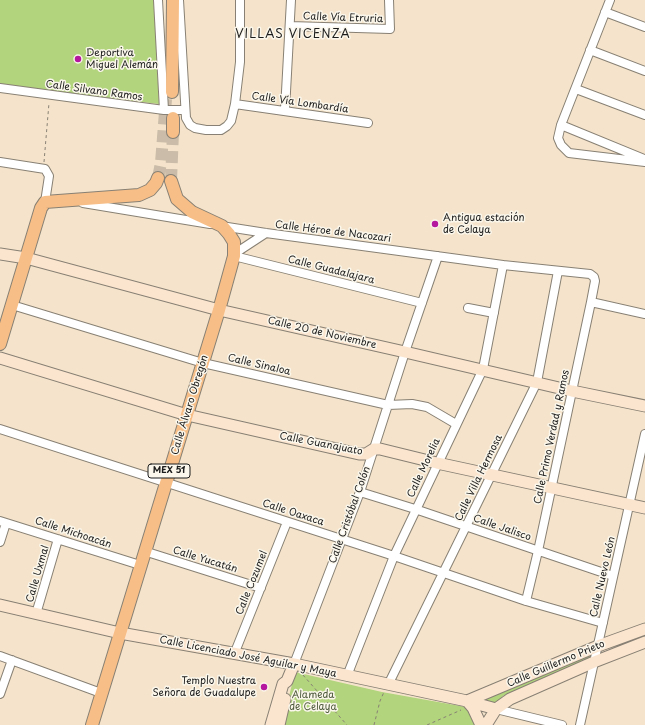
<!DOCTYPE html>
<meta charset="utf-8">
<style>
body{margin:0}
canvas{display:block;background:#f5e4cb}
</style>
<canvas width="645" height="725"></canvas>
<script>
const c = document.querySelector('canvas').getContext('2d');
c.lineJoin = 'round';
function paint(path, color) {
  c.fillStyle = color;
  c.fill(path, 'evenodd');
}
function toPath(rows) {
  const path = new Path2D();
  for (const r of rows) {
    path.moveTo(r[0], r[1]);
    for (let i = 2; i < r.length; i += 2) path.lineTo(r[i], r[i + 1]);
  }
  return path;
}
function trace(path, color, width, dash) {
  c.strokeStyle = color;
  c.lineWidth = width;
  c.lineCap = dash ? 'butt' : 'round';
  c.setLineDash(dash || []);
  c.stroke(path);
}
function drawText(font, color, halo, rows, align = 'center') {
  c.font = font + ' "Playpen Sans",sans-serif';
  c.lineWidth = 3;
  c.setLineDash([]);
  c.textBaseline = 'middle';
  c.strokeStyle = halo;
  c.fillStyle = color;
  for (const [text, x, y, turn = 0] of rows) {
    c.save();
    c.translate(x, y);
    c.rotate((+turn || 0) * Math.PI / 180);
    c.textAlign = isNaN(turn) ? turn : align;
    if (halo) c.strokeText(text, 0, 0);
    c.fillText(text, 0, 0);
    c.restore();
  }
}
paint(toPath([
 [0,0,154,0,159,104,0,85],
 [593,654,592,658,503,696,497,704,479,701],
 [295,672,382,692,466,707,475,717,476,725,282,725]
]), '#b1d47c');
trace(toPath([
 [158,178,161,163,166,99],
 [171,181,173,132]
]), '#cabca8', 12, [12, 6]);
const street = toPath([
 [158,0,164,110],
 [179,0,186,118,190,125,195,128,206,130,221,130,227,126,231,121,235,104,240,62,240,0],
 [610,0,561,125,558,138,561,145,569,153,645,162],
 [605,12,645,27],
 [290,26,390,29,389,0],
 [590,50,645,71],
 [0,88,164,110,185,110],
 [576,89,645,115],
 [235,104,368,123],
 [285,110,291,0],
 [561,125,644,159],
 [0,162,45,169,49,176,45,202],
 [83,203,210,224],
 [221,226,266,233,503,265,590,274,594,277,595,281,591,302,538,551,526,601],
 [234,254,266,233],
 [234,256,422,303],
 [591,302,645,314],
 [12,305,203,363,388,405,412,404,427,407,456,424],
 [468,308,494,313],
 [0,429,394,556,526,601,603,623],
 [360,492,415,509,613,576],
 [0,521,140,565],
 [0,542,6,523],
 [144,551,261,588],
 [36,614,58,539],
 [235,652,287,522],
 [0,656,101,693],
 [294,664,360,492,405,352,438,256],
 [347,676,394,556,483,369,503,265],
 [388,685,537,382,558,271],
 [0,694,12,660],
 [496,709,562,725],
 [580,725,645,434]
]);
const secondary = toPath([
 [0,254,26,258,219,310,405,352,572,391,645,406],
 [0,358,187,415,359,454,366,454,374,449,380,449,437,463,645,508],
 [0,605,120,633,294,664,467,701,496,709],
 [271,725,283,684,287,681,294,664],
 [279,725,285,699],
 [481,725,473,708,467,701,598,646,645,629],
 [486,725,496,709,510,699,594,662,645,642]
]);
const primary = toPath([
 [172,92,173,0],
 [173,132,173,118],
 [0,344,41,208,45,202,139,195,150,190,156,183,158,178],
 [92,725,219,310,234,256,234,242,229,234,222,226,192,212,177,199,171,181]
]);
trace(street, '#888074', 10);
trace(secondary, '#888074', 13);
trace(primary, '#888074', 14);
trace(toPath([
 [44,162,49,103],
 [303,675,347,725],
 [374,725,380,701,384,692],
 [427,725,461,710]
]), '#888074', 1, [3, 3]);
trace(street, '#fff', 8);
trace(secondary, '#fce5cf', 11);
trace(primary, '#f7be87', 12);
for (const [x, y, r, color] of [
 [78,59,4,"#b5179e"],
 [435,224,4,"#b5179e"],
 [264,687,4,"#b5179e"]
]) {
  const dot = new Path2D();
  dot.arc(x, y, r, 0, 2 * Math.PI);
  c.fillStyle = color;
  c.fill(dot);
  trace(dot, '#fbf7ec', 1.5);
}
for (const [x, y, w] of [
 [169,471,42]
]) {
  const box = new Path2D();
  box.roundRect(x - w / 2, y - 7, w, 14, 3);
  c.fillStyle = '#fbf7ec';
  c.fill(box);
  trace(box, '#1c1c1c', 1);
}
drawText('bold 9px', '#1c1c1c', null, [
 ["MEX 51",169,471]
]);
drawText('10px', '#1c1c1c', '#fbf7ec', [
 ["Calle Vía Etruria",343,18,2],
 ["Calle Silvano Ramos",94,91,8],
 ["Calle Vía Lombardía",300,103,8],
 ["Calle Héroe de Nacozari",333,232,7],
 ["Calle Guadalajara",331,270,14],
 ["Calle 20 de Noviembre",322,333,13],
 ["Calle Sinaloa",259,365,13],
 ["Calle Álvaro Obregón",190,405,-73],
 ["Calle Primo Verdad y Ramos",552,437,-78],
 ["Calle Guanajuato",321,444,11],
 ["Calle Morelia",424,468,-65],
 ["Calle Villa Hermosa",479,478,-64],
 ["Calle Oaxaca",293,513,18],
 ["Calle Cristóbal Colón",350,515,-70],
 ["Calle Jalisco",502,528,19],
 ["Calle Michoacán",73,533,18],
 ["Calle Yucatán",205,560,17],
 ["Calle Uxmal",38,574,-74],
 ["Calle Nuevo León",603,577,-77],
 ["Calle Cozumel",252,583,-68],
 ["Calle Licenciado José Aguilar y Maya",248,657,11],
 ["Calle Guillermo Prieto",556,664,-23]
]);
drawText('10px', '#1c1c1c', '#fbf7ec', [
 ["Deportiva",86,53],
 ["Miguel Alemán",86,65],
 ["Antigua estación",443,218],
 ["de Celaya",443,230],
 ["Templo Nuestra",256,681,"right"],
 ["Señora de Guadalupe",256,693,"right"]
], 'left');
drawText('10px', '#505c3e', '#fbf7ec', [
 ["Alameda",313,695],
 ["de Celaya",313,707]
]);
c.letterSpacing = '1px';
drawText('12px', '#1c1c1c', '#fbf7ec', [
 ["VILLAS VICENZA",293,35]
]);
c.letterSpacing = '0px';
</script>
